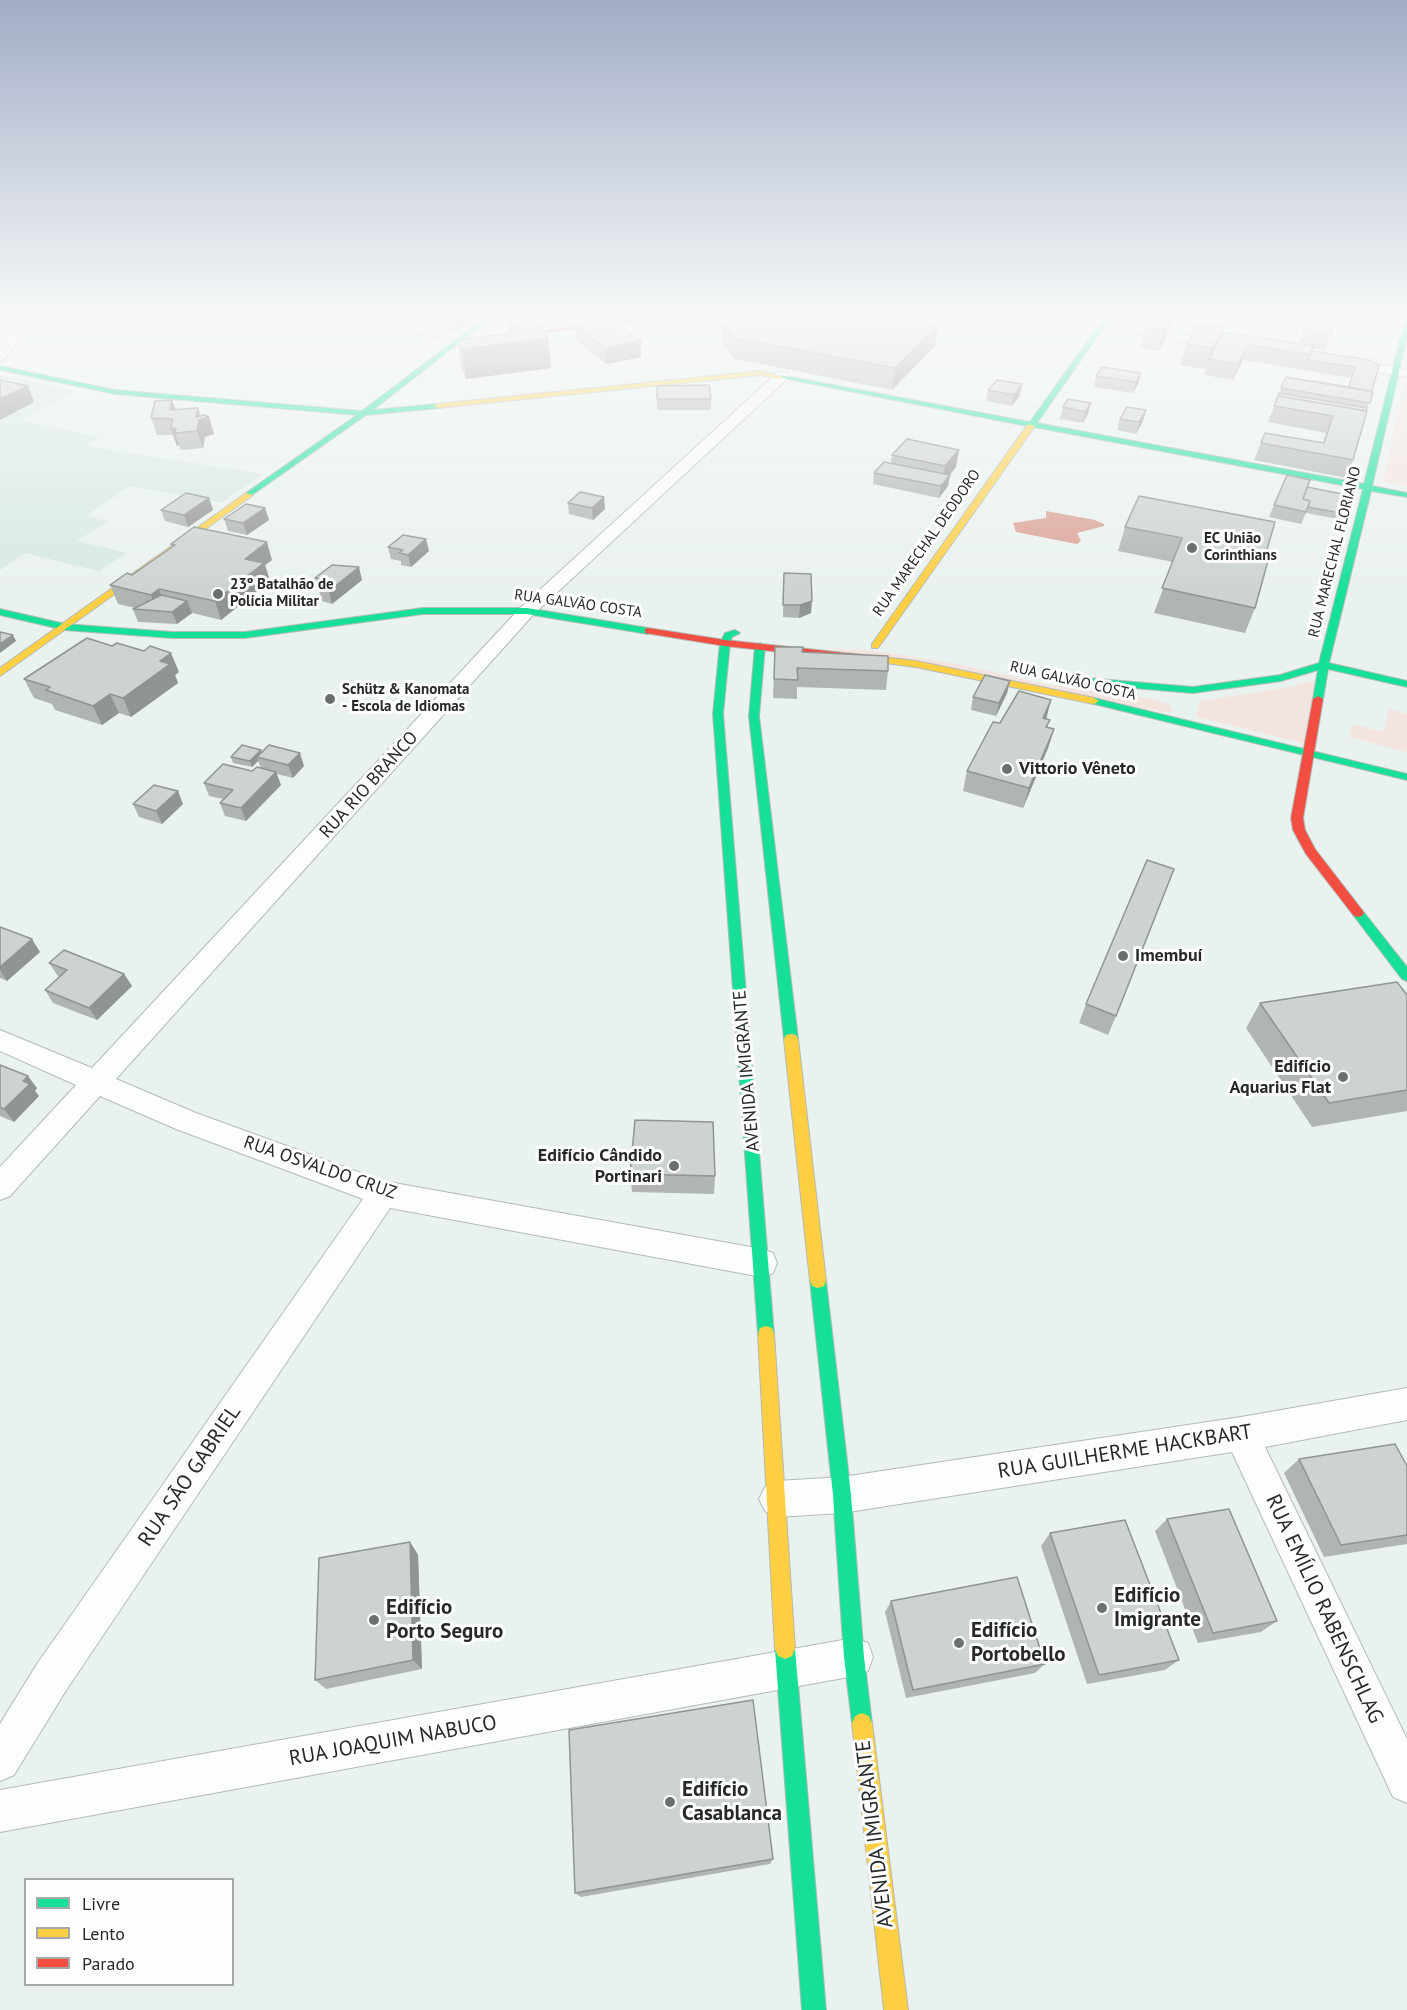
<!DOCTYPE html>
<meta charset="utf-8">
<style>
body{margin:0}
#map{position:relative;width:1407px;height:2010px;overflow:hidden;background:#eaf2ef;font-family:"PT Sans",sans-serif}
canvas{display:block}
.legend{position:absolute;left:24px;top:1878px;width:210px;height:108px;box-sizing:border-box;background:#fefefe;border:2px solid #a7a9a8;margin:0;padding:8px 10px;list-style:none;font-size:18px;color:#252a28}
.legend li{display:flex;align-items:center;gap:12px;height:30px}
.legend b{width:30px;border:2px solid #a7a9a8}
</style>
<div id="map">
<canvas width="1407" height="2010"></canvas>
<ul class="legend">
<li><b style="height:8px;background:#16e098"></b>Livre</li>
<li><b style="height:8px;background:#ffcf43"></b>Lento</li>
<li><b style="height:8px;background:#f24e42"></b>Parado</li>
</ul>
</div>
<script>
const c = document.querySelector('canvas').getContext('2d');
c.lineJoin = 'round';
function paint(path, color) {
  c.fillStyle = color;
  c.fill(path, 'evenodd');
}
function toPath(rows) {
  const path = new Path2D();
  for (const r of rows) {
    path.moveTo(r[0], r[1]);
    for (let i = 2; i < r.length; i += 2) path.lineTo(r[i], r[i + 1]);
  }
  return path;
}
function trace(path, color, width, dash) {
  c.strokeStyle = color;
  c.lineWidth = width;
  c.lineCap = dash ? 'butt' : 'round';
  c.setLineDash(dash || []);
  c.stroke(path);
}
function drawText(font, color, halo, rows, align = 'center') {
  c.font = font + ' "PT Sans",sans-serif';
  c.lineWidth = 6;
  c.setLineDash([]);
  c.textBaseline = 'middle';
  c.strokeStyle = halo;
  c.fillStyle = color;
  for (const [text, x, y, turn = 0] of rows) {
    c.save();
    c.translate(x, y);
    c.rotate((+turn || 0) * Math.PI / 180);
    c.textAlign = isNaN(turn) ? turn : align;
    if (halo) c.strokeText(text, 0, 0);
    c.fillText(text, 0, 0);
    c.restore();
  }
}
paint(toPath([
 [0,375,75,391,20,420,100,437,85,446,263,474,221,503,130,486,86,516,108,521,77,541,127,553,99,571,25,553,0,570]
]), '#d8e8e2');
paint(toPath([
 [1406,374,1407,374,1407,486,1383,482],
 [827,648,882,652,958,664,1044,684,1151,699,1168,704,1173,710,1169,713],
 [1321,679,1306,744,1196,717,1200,701,1290,687],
 [1389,709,1407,714,1407,752,1349,737,1352,724,1384,732]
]), '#f4e4df');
paint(toPath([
 [1046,511,1095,520,1104,524,1104,526,1077,533,1081,541,1077,544,1016,532,1013,523,1046,518]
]), '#dba093');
const street = toPath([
 [24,314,36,314,5,359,0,360,0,347,24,314],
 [290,314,320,314,465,332,471,336,465,340,296,318,290,314],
 [1026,314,1052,314,1223,340,1229,344,1223,348,1032,318,1026,314],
 [1345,359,1407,369,1407,377,1340,366,1339,363,1345,359],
 [782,372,787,373,789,376,787,379,533,615,116,1079,196,1113,383,1181,762,1249,773,1253,777,1263,773,1273,762,1277,390,1208,65,1692,14,1775,0,1781,0,1724,37,1664,363,1199,176,1129,100,1096,10,1196,0,1200,0,1167,76,1085,0,1051,0,1030,92,1068,521,607,777,373,782,372],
 [1407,1388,1407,1420,1265,1447,1407,1739,1407,1803,1393,1797,1232,1452,842,1513,777,1517,765,1511,759,1499,765,1487,777,1481,842,1477,1241,1417,1407,1388],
 [854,1638,868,1643,873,1657,868,1671,854,1676,0,1832,0,1790,854,1638]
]);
const fast = toPath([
 [490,314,496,314,373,410,437,404,440,404,440,408,366,415,249,497,246,497,246,493,357,415,115,394,0,370,0,366,115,390,362,411,490,314],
 [1107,314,1113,314,1037,423,1364,484,1404,324,1407,322,1407,337,1372,486,1407,493,1407,497,1371,491,1329,663,1407,681,1407,687,1328,669,1323,699,1318,702,1313,699,1318,670,1281,681,1193,693,1086,684,1081,681,1086,678,1193,687,1280,675,1319,663,1363,489,1034,427,1031,428,1027,426,777,377,780,375,1030,422,1107,314],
 [423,608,527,608,648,628,653,631,648,634,527,614,423,614,245,638,172,638,65,630,0,615,0,609,65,624,172,632,245,632,423,608],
 [735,630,740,633,732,637,730,643,723,714,774,1334,772,1340,766,1342,760,1340,758,1334,713,714,720,643,725,633,735,630],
 [760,643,765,646,759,716,798,1039,796,1043,791,1044,786,1043,784,1039,749,716,755,646,760,643],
 [1094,698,1407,774,1407,780,1090,703,1089,701,1094,698],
 [1358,909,1362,910,1407,967,1407,981,1402,979,1354,916,1352,913,1354,910,1358,909],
 [818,1274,824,1276,826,1281,851,1495,864,1657,872,1723,869,1730,862,1733,855,1730,852,1723,844,1657,833,1495,810,1281,812,1276,818,1274],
 [785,1639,792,1642,795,1649,826,2010,802,2010,775,1649,778,1642,785,1639]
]);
const slow = toPath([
 [761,371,783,377,780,379,761,375,437,408,433,406,437,404,761,371],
 [1028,424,1035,426,878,648,872,648,872,644,1028,424],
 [246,493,253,495,0,676,0,668,246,493],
 [882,657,916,661,1094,698,1099,701,1094,704,916,667,878,662,878,658,882,657],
 [791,1034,796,1035,798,1039,826,1281,824,1286,818,1288,812,1286,810,1281,784,1039,786,1035,791,1034],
 [766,1326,772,1328,774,1334,795,1649,792,1656,785,1659,778,1656,775,1649,758,1334,760,1328,766,1326],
 [862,1713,869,1716,872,1723,908,2010,884,2010,852,1723,855,1716,862,1713]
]);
const jam = toPath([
 [670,314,685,314,500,339,497,337,670,314],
 [648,628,725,640,882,657,887,660,882,663,725,646,645,633,645,629,648,628],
 [1318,696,1323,699,1303,818,1305,830,1315,849,1362,910,1364,913,1362,916,1358,917,1354,916,1306,854,1293,830,1291,818,1313,699,1318,696]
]);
trace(street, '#b4bab8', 2);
trace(fast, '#b4bab8', 2);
trace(slow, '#b4bab8', 2);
trace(jam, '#b4bab8', 2);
paint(street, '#fcfdfd');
paint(fast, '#16e098');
paint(slow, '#ffcf43');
paint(jam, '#f24e42');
paint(toPath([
 [407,314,481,314,461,330,425,326,423,315],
 [741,314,869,314,935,346,892,390,735,359,722,344,723,323,749,320],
 [1075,314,1088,314,1087,315],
 [1132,314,1177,314,1169,327,1165,341,1158,351,1140,348,1145,327,1148,324,1130,321],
 [1311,314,1339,314,1325,350,1312,348,1311,351,1369,360,1372,391,1353,460,1346,478,1254,460,1261,443,1323,443,1326,433,1268,422,1286,377,1348,387,1351,378,1243,360,1233,380,1204,375,1207,366,1205,369,1180,365,1186,344,1220,339,1299,343],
 [1339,314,1391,314,1386,325,1337,318],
 [507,316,548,338,551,368,466,379,462,370,457,340,509,333],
 [575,324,641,357,606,364,576,340],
 [1141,373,1138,384,1133,393,1094,387,1096,376],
 [657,386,711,399,711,410,657,410],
 [988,390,1020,395,1012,406,986,401],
 [1068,399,1088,414,1083,423,1060,419,1063,407],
 [198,408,200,416,209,417,214,434,205,437,203,448,181,450,179,445,177,446,173,435,157,435,151,418,175,410],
 [1146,410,1143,421,1136,434,1117,430,1120,419],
 [892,455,956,467,950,475,948,486,939,498,873,484,874,473,891,463],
 [1307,487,1340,513,1338,519,1306,513,1301,524,1269,517,1274,505],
 [209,498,213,510,188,527,165,521,161,510],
 [568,503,605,509,593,520,569,514],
 [265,508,269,520,247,535,228,531,224,519],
 [1125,527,1265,556,1255,608,1245,633,1154,613,1173,562,1118,551],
 [171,544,272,560,265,565,270,581,221,620,192,613,177,624,138,622,133,609,135,608,118,604,110,585,132,575,172,547],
 [388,547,429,551,411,567,401,565,401,561,391,559],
 [784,573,811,613,799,618,783,617],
 [315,578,362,580,332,604,322,601],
 [775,647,888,671,886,690,797,687,797,699,773,698],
 [179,672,175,675,178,683,131,717,119,713,102,725,55,710,52,704,34,698,24,679],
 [1010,681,1007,693,996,716,971,710,973,697],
 [1051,700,1046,719,1048,728,1054,729,1048,748,1023,808,963,791,967,771,1000,723],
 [262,752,304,766,293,778,277,774,281,785,246,821,225,816,220,803,223,799,209,796,204,783,252,771,261,768,258,761,252,767,233,763,231,757],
 [133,804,183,804,162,824,139,817],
 [0,927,40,952,7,981,0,978],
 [49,963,124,974,132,986,97,1020,53,1003,45,990,59,977,58,976],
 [1407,995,1407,1111,1312,1127,1246,1028,1260,1003],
 [1086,1004,1116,1016,1108,1035,1079,1023],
 [0,1065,37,1088,35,1091,39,1096,14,1122,0,1116],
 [630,1174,715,1176,714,1194,632,1192],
 [1299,1459,1406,1464,1407,1464,1407,1544,1324,1557,1284,1473],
 [1167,1519,1277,1621,1261,1632,1198,1643,1155,1531],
 [1050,1533,1179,1660,1165,1670,1087,1684,1041,1546],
 [410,1542,418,1555,422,1669,326,1689,315,1680],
 [891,1601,1045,1664,1035,1673,906,1698,885,1612],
 [773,1859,770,1864,581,1897,575,1893]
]), '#b0b5b4');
paint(toPath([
 [461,314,481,314,461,330,459,315],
 [1174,314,1177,314,1169,327,1172,317],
 [1171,320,1165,341,1158,351,1164,330],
 [938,325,935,346,892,390,895,368],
 [1224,328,1218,348,1209,359,1205,369,1212,348],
 [548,338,551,368,466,379,462,349],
 [641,341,641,357,606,364,605,348],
 [1248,345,1243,360,1233,380,1238,364],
 [1141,373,1138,384,1133,393,1136,382],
 [1022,384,1020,395,1012,406,1014,395],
 [28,386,34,402,0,420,0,399],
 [172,400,178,416,170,410],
 [1091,403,1088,414,1083,423,1085,412],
 [198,408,201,419,209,417,214,434,205,437,203,448,197,431,196,417],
 [1146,410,1143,421,1136,434,1139,422],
 [176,428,175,433,179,445,177,446,171,429],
 [959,450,956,467,942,483,945,466],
 [950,475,948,486,939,498,941,486],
 [604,497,605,509,593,520,592,508],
 [209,498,213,510,188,527,184,515],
 [265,508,269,520,247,535,243,523],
 [426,539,429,551,411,567,408,555],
 [267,542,272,560,265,565,270,581,221,620,215,601,245,559],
 [359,567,362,580,332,604,329,591],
 [159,589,166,607,157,611,151,595],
 [187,601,192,613,177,624,172,612],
 [812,601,811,613,799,618,800,605],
 [13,635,16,641,0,653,0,644],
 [171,653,179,672,175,675,178,683,131,717,123,698,160,661],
 [1010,681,1007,693,996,716,999,703],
 [110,694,119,713,102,725,93,706],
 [1051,700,1046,719,1043,718],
 [1054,729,1048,748,1023,808,1029,788],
 [261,750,263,756,257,757,258,761,252,767,250,761],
 [300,753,304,766,293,778,288,765],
 [276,772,281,785,246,821,241,808],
 [178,791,183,804,162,824,156,811],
 [32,939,40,952,7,981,0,970,0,967],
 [124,974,132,986,97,1020,89,1008],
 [28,1076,37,1088,35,1091,39,1096,14,1122,4,1109,23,1081],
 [410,1542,418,1555,422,1669,413,1660]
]), '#909492');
const building = toPath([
 [524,314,528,314,548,338,462,349,457,340,512,333,517,327,507,316,524,314],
 [764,314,869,314,938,325,895,368,735,338,723,323,769,318,764,314],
 [1149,314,1174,314,1172,317,1149,314],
 [1311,314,1326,314,1323,321,1335,323,1331,334,1304,330,1311,314],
 [1326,314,1339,314,1337,318,1325,316,1326,314],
 [1152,317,1171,320,1164,330,1145,327,1152,317],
 [608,318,641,341,605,348,575,324,608,318],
 [1199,324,1224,328,1212,348,1186,344,1199,324],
 [1224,332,1313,346,1310,355,1248,345,1238,364,1209,359,1224,332],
 [1311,351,1369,360,1379,366,1372,391,1312,381,1349,387,1355,367,1308,360,1311,351],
 [1102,367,1141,373,1136,382,1096,376,1102,367],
 [1286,377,1373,392,1370,403,1281,388,1286,377],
 [0,380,28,386,0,399,0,380],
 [997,380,1022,384,1014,395,988,390,997,380],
 [709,385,711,399,657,399,657,386,709,385],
 [1279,393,1367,408,1366,411,1278,396,1279,393],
 [1278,396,1367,411,1353,460,1261,443,1265,433,1324,443,1333,416,1274,406,1278,396],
 [1068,399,1091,403,1085,412,1063,407,1068,399],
 [172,400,170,410,198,408,196,417,204,415,209,417,199,420,197,431,175,433,176,428,171,429,173,419,151,418,155,401,172,400],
 [1127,407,1146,410,1139,422,1120,419,1127,407],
 [907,439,959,450,945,466,892,455,907,439],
 [884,462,950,475,941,486,874,473,884,462],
 [1287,475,1310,480,1303,499,1310,501,1306,512,1274,505,1287,475],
 [1307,487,1347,495,1340,513,1308,507,1310,501,1303,499,1307,487],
 [580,492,604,497,592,508,568,503,580,492],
 [186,493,209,498,184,515,161,510,186,493],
 [1139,496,1275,522,1265,556,1269,557,1255,608,1162,588,1182,538,1125,527,1139,496],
 [246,504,265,508,243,523,224,519,246,504],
 [194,527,267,542,245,559,264,563,215,601,159,589,151,595,110,585,127,573,132,575,175,545,171,544,194,527],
 [403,535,426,539,408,555,399,553,403,550,388,547,403,535],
 [332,565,359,567,329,591,319,589,329,581,315,578,332,565],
 [784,573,811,574,812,601,800,605,783,605,784,573],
 [161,595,187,601,172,612,133,609,161,595],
 [0,632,13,635,0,644,0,632],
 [87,638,112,646,117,643,144,651,150,646,171,653,160,661,170,664,123,698,110,694,93,706,46,690,50,687,24,679,87,638],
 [775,647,803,647,802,652,888,656,888,671,797,668,798,680,774,679,775,647],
 [985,675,1010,681,999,703,973,697,985,675],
 [1019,691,1051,700,1043,718,1050,720,1046,727,1054,729,1029,788,967,771,993,722,1000,723,1019,691],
 [242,745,261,750,250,761,231,757,242,745],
 [269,745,300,753,288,765,257,757,269,745],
 [223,764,252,771,257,767,276,772,241,808,220,803,233,790,204,783,223,764],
 [154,785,178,791,156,811,133,804,154,785],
 [1147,860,1174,869,1116,1016,1086,1004,1147,860],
 [0,927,32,939,0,967,0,927],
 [64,950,124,974,89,1008,45,990,67,970,49,963,64,950],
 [1397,982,1407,995,1407,1090,1329,1103,1260,1003,1397,982],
 [0,1065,28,1076,23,1081,30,1084,4,1109,0,1107,0,1065],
 [635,1120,713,1122,715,1176,630,1174,635,1120],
 [1395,1444,1407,1466,1407,1535,1341,1545,1299,1459,1395,1444],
 [1229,1509,1277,1621,1213,1633,1167,1519,1229,1509],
 [1125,1520,1179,1660,1099,1675,1050,1533,1125,1520],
 [410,1542,413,1660,315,1680,319,1558,410,1542],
 [1017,1577,1045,1664,913,1690,891,1601,1017,1577],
 [753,1700,773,1859,575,1893,569,1730,753,1700]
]);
paint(building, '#cdd3d1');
trace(building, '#909492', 1.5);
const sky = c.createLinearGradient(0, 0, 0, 595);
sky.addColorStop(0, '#a3acc6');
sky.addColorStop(0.53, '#f6f9f8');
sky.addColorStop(1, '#f6f9f800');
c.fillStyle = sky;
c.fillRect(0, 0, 1407, 595);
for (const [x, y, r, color] of [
 [1192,548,6,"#6a706e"],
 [218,594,6,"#6a706e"],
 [330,699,6,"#6a706e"],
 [1007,769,6,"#6a706e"],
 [1123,956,6,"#6a706e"],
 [1343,1077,6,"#6a706e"],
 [674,1166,6,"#6a706e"],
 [1102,1608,6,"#6a706e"],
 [374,1620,6,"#6a706e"],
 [959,1643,6,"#6a706e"],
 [670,1802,6,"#6a706e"]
]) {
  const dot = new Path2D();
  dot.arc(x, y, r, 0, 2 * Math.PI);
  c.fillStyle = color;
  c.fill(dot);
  trace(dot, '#fefefe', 2);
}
drawText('bold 15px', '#252a28', '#fefefe', [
 ["EC União",1204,539],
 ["Corinthians",1204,556],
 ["23º Batalhão de",230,585],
 ["Polícia Militar",230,602],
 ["Schütz & Kanomata",342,690],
 ["- Escola de Idiomas",342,707]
], 'left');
drawText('15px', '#252a28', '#fefefe', [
 ["RUA MARECHAL DEODORO",927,543,-55],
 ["RUA MARECHAL FLORIANO",1335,552,-76],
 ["RUA GALVÃO COSTA",578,604,8],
 ["RUA GALVÃO COSTA",1073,681,13]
]);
drawText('bold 18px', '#252a28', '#fefefe', [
 ["Vittorio Vêneto",1019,769],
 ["Imembuí",1135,956],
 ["Edifício",1331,1067,"right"],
 ["Aquarius Flat",1331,1088,"right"],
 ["Edifício Cândido",662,1156,"right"],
 ["Portinari",662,1177,"right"]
], 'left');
drawText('18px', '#252a28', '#fefefe', [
 ["RUA RIO BRANCO",369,785,-48],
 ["AVENIDA IMIGRANTE",747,1071,-95],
 ["RUA OSVALDO CRUZ",320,1168,19]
]);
drawText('21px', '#252a28', '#fefefe', [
 ["RUA GUILHERME HACKBART",1125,1452,-9],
 ["RUA SÃO GABRIEL",190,1476,-56],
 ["RUA EMÍLIO RABENSCHLAG",1324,1609,65],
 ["RUA JOAQUIM NABUCO",393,1741,-10],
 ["AVENIDA IMIGRANTE",875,1834,-97]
]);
drawText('bold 21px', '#252a28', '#fefefe', [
 ["Edifício",1114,1596],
 ["Imigrante",1114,1620],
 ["Edifício",386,1608],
 ["Porto Seguro",386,1632],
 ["Edifício",971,1631],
 ["Portobello",971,1655],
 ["Edifício",682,1790],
 ["Casablanca",682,1814]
], 'left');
</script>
